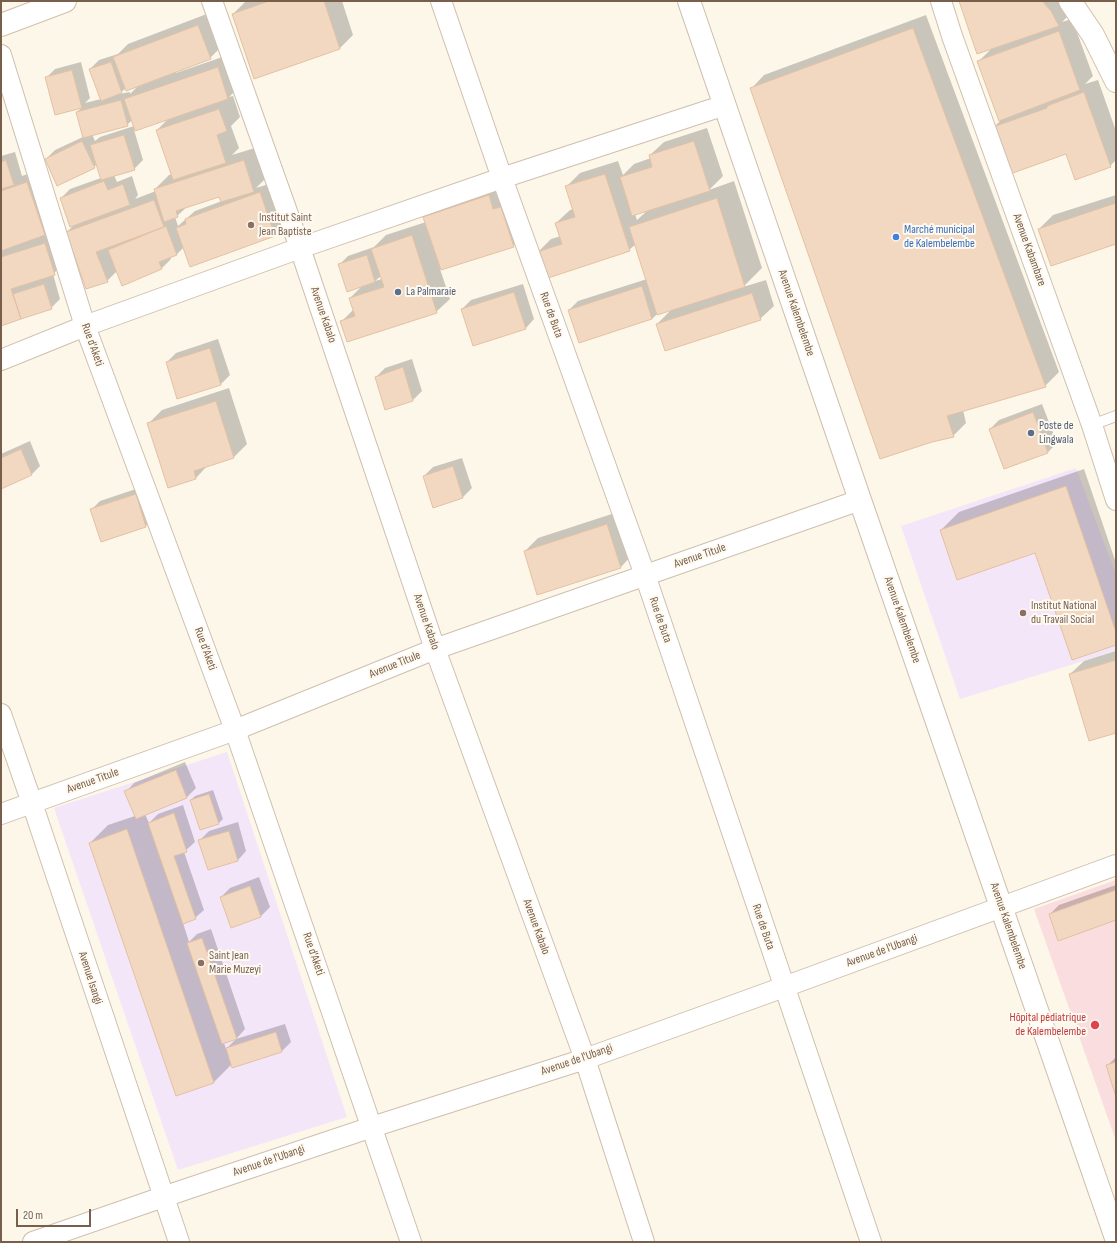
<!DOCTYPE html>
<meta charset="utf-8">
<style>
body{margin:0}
#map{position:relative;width:1117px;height:1243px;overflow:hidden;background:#fcf7e9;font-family:"Sofia Sans Condensed",sans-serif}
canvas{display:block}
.frame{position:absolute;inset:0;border:2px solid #785f4c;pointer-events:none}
.scale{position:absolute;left:16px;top:1209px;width:75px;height:18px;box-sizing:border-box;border:2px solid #785f4c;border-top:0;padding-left:5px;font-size:12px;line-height:14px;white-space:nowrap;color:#785f4c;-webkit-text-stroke:3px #fffaf0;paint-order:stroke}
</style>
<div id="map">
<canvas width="1117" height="1243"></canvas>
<div class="frame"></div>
<div class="scale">20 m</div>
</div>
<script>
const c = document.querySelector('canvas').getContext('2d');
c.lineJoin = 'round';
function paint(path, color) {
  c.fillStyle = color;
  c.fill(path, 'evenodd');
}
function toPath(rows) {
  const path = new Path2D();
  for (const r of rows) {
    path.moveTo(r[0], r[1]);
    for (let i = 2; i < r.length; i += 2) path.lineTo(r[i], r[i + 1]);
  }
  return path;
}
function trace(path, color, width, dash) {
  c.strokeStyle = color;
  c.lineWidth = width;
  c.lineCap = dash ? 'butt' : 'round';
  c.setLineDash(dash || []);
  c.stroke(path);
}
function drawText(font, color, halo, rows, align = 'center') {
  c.font = font + ' "Sofia Sans Condensed",sans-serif';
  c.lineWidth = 4;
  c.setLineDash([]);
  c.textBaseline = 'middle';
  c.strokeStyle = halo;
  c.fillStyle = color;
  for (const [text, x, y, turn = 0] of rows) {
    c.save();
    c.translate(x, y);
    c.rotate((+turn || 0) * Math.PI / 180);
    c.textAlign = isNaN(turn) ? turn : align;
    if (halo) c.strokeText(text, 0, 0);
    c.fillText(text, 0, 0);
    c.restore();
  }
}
paint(toPath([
 [1076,468,1116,574,1116,651,960,699,901,526],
 [227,752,347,1117,178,1170,54,808]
]), '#f4e6f9');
paint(toPath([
 [1116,880,1116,1141,1034,909]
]), '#faddde');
paint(toPath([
 [246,1,342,1,353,35,340,48,254,78,233,14],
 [960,1,1066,1,1072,12,1062,22,1072,19,1093,76,1085,84,1098,80,1116,131,1116,160,1110,166,1066,153,994,127,1003,118,978,62,992,48],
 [212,12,224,44,210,58,175,71,176,73,231,54,241,85,229,97,233,96,240,117,231,126,239,148,232,155,258,147,267,177,256,188,269,184,284,226,275,235,190,266,184,247,177,254,170,257,171,259,162,268,122,284,117,271,107,281,67,232,75,224,61,198,70,189,101,178,97,164,94,167,46,159,55,150,83,137,77,112,82,107,55,114,46,78,55,69,81,62,90,98,85,103,101,99,90,69,99,60,118,54,128,44],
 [139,85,130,94,130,92,119,94,126,88],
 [169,118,157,130,172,174,169,175,155,189,156,191,135,199,138,195,132,176,117,182,114,175,134,169,143,160,134,130],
 [132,120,134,126,100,137,95,141,92,134,127,125],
 [220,195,222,201,195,211,178,226,175,217,177,216,188,206],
 [926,15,1059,372,1045,386,963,410,966,423,953,436,932,441,751,89,764,75],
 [707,128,723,176,709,190,734,181,762,268,743,287,766,280,774,306,760,319,657,324,672,309,658,313,652,319,569,310,578,301,647,279,636,244,629,250,538,252,551,239,561,236,556,223,570,210,573,209,566,187,580,173,618,161,623,175,634,164,651,158,650,155,664,142],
 [648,210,637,220,635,214],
 [15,152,22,176,41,169,58,221,44,235,58,230,68,260,53,274,60,299,51,308,1,325,1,156],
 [502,183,527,232,513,246,440,269,450,299,436,312,341,322,354,309,350,298,363,285,339,265,348,256,374,247,386,235,426,222,424,217,438,204],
 [381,276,382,279,375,281],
 [1116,195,1116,243,1039,229,1053,215],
 [523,284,534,319,526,328,462,309,471,300],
 [218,339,230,375,221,384,178,398,167,362,176,353],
 [412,359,422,391,413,400,386,408,376,377,385,368],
 [229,388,247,444,234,457,208,465,196,478,148,424,162,410],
 [1042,404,1057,443,1048,452,1004,468,990,429,999,420],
 [30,441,40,466,31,475,1,488,1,454],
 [462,458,472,488,463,497,433,506,424,476,433,467],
 [1084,469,1116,563,1116,644,1036,552,941,530,959,512],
 [145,486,154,517,146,526,91,510,100,501],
 [621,511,634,553,621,567,538,594,525,551,538,538],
 [1116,651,1116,732,1070,674,1084,661],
 [185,762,196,788,187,797,145,814,149,823,158,814,183,805,195,842,184,852,204,910,195,918,183,923,189,942,197,934,211,929,245,1029,237,1038,224,1043,226,1049,236,1039,285,1024,291,1042,282,1051,233,1067,232,1064,214,1082,90,843,108,825,135,816,126,792,134,783],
 [213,790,223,819,219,823,191,800,195,796],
 [238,822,246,851,238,860,200,840,209,831],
 [259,877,270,907,261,916,231,927,221,897,230,888],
 [1116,885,1116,919,1050,914,1059,905],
 [1116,1057,1116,1094,1107,1066]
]), '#0003');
const building = toPath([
 [269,1,324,1,340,49,254,79,232,14,269,1],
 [959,1,1042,1,1051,11,1059,26,977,54,959,1],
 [198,25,211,59,126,91,113,57,198,25],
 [913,28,1046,387,947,416,954,437,932,442,880,459,750,88,913,28],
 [1059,31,1080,90,999,121,977,61,1059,31],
 [111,62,122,93,101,101,89,69,111,62],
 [218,67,228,99,135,131,124,99,218,67],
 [72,70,82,108,55,115,45,77,72,70],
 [1084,92,1111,167,1075,180,1066,154,1010,174,993,127,1047,108,1047,106,1084,92],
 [121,100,128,126,83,138,76,112,121,100],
 [219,109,227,131,217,135,226,163,173,180,156,130,219,109],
 [124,135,135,170,101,180,90,145,124,135],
 [82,141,95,168,57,186,45,159,82,141],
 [694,141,710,191,632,216,620,177,652,167,649,155,694,141],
 [6,160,14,185,1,189,1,162,6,160],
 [244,160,254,192,221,202,219,197,176,211,178,217,164,222,154,189,244,160],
 [605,174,630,251,545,279,537,252,562,244,555,223,575,217,565,186,605,174],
 [104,181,108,190,123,184,130,205,70,227,60,198,104,181],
 [27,182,45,235,1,251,1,191,27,182],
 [260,192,275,236,190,267,176,228,186,224,185,219,260,192],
 [489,195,493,209,501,207,514,247,441,270,423,217,489,195],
 [717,198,745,287,657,315,629,227,717,198],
 [154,200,164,227,96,252,108,282,86,289,66,232,154,200],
 [1116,203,1116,244,1051,266,1038,229,1116,203],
 [166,226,177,255,159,262,162,269,122,286,108,250,166,226],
 [412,235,437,313,347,342,340,321,355,316,349,298,384,287,371,249,412,235],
 [45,243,55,275,11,289,21,319,1,326,1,257,45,243],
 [367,255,375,282,347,292,338,264,367,255],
 [44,284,52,309,21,319,13,294,44,284],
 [642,286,652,319,579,343,568,310,642,286],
 [514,292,526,329,473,346,461,309,514,292],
 [752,293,761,320,665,351,656,324,752,293],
 [210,348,221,385,177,399,166,362,210,348],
 [403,367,413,401,385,410,375,377,403,367],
 [216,401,234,458,194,471,196,479,168,488,147,423,216,401],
 [1033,412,1048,453,1004,469,989,429,1033,412],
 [21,449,32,475,1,489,1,458,21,449],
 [453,466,463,498,433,508,423,476,453,466],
 [1066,486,1116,632,1116,645,1072,660,1035,553,957,580,940,530,1066,486],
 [136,494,146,527,101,542,90,509,136,494],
 [607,524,621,568,537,595,524,551,607,524],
 [1116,660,1116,733,1089,741,1069,674,1116,660],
 [176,770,187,798,136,819,124,791,176,770],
 [209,794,219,824,200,830,190,800,209,794],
 [174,813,187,852,174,856,196,919,183,924,148,823,174,813],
 [127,829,214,1083,176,1096,89,843,127,829],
 [229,831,238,861,208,870,198,840,229,831],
 [250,886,261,917,231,928,220,897,250,886],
 [1116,890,1116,920,1058,941,1049,914,1116,890],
 [202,938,237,1039,222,1044,187,943,202,938],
 [276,1032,282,1052,232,1068,226,1048,276,1032],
 [1116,1062,1116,1097,1106,1065,1116,1062]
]);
paint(building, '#f2d8c1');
trace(building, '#e4c0a1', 1);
const service = toPath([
 [1092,425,1116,416]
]);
const minor = toPath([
 [212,1,300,248,435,649,585,1059,644,1242],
 [441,1,502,178,645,575,871,1242],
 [941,1,952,36,1092,425,1116,500],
 [1,55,85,326,235,730,411,1242],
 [1,360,85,326,300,248,502,178,725,105],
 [1,714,32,803,179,1242],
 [1,814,235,730,435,649,860,500],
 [33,1242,163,1197,372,1127,585,1059,784,987,1116,865]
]);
const tertiary = toPath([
 [689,1,860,500,1116,1238]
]);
const secondary = toPath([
 [1070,1,1093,35,1116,81],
 [1,25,65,1]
]);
trace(service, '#cfbfae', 12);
trace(minor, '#cfbfae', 22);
trace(tertiary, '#cfbfae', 24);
trace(secondary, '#d2c0ac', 24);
trace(service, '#fff', 10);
trace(minor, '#fff', 20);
trace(tertiary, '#fff', 22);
trace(secondary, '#fff', 22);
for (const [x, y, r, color] of [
 [251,225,4,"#8d6e63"],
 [896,237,4,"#3f7fe0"],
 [398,292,4,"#5c6f8a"],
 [1031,433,4,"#5c6f8a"],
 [1023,613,4,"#8d6e63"],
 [201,963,4,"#8d6e63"],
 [1095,1025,5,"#e0444e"]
]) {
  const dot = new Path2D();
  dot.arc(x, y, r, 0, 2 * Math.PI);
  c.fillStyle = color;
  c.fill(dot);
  trace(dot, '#fffaf0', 1.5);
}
drawText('12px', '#785e54', '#fffaf0', [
 ["Institut Saint",259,218],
 ["Jean Baptiste",259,232],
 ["Institut National",1031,606],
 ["du Travail Social",1031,620],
 ["Saint Jean",209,956],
 ["Marie Muzeyi",209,970]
], 'left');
drawText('12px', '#366cbe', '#fffaf0', [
 ["Marché municipal",904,230],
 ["de Kalembelembe",904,244]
], 'left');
drawText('12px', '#785f4c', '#fffaf0', [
 ["Avenue Kabambare",1029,250,70],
 ["Avenue Kalembelembe",796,313,71],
 ["Avenue Kabalo",323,315,71],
 ["Rue de Buta",551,315,70],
 ["Rue d'Aketi",92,345,70],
 ["Avenue Titule",700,556,-19],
 ["Rue de Buta",660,620,71],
 ["Avenue Kalembelembe",902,620,71],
 ["Avenue Kabalo",426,622,71],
 ["Rue d'Aketi",205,649,70],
 ["Avenue Titule",395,665,-22],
 ["Avenue Titule",93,781,-20],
 ["Avenue Kalembelembe",1008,926,71],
 ["Avenue Kabalo",536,927,70],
 ["Rue de Buta",763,927,71],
 ["Avenue de l'Ubangi",882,951,-20],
 ["Rue d'Aketi",313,954,71],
 ["Avenue Isangi",90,978,72],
 ["Avenue de l'Ubangi",577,1060,-19],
 ["Avenue de l'Ubangi",269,1161,-19]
]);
drawText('12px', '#4e5e75', '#fffaf0', [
 ["La Palmaraie",406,292],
 ["Poste de",1039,426],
 ["Lingwala",1039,440]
], 'left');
drawText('12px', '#be3a42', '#fffaf0', [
 ["Hôpital pédiatrique",1086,1018],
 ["de Kalembelembe",1086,1032]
], 'right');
</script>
